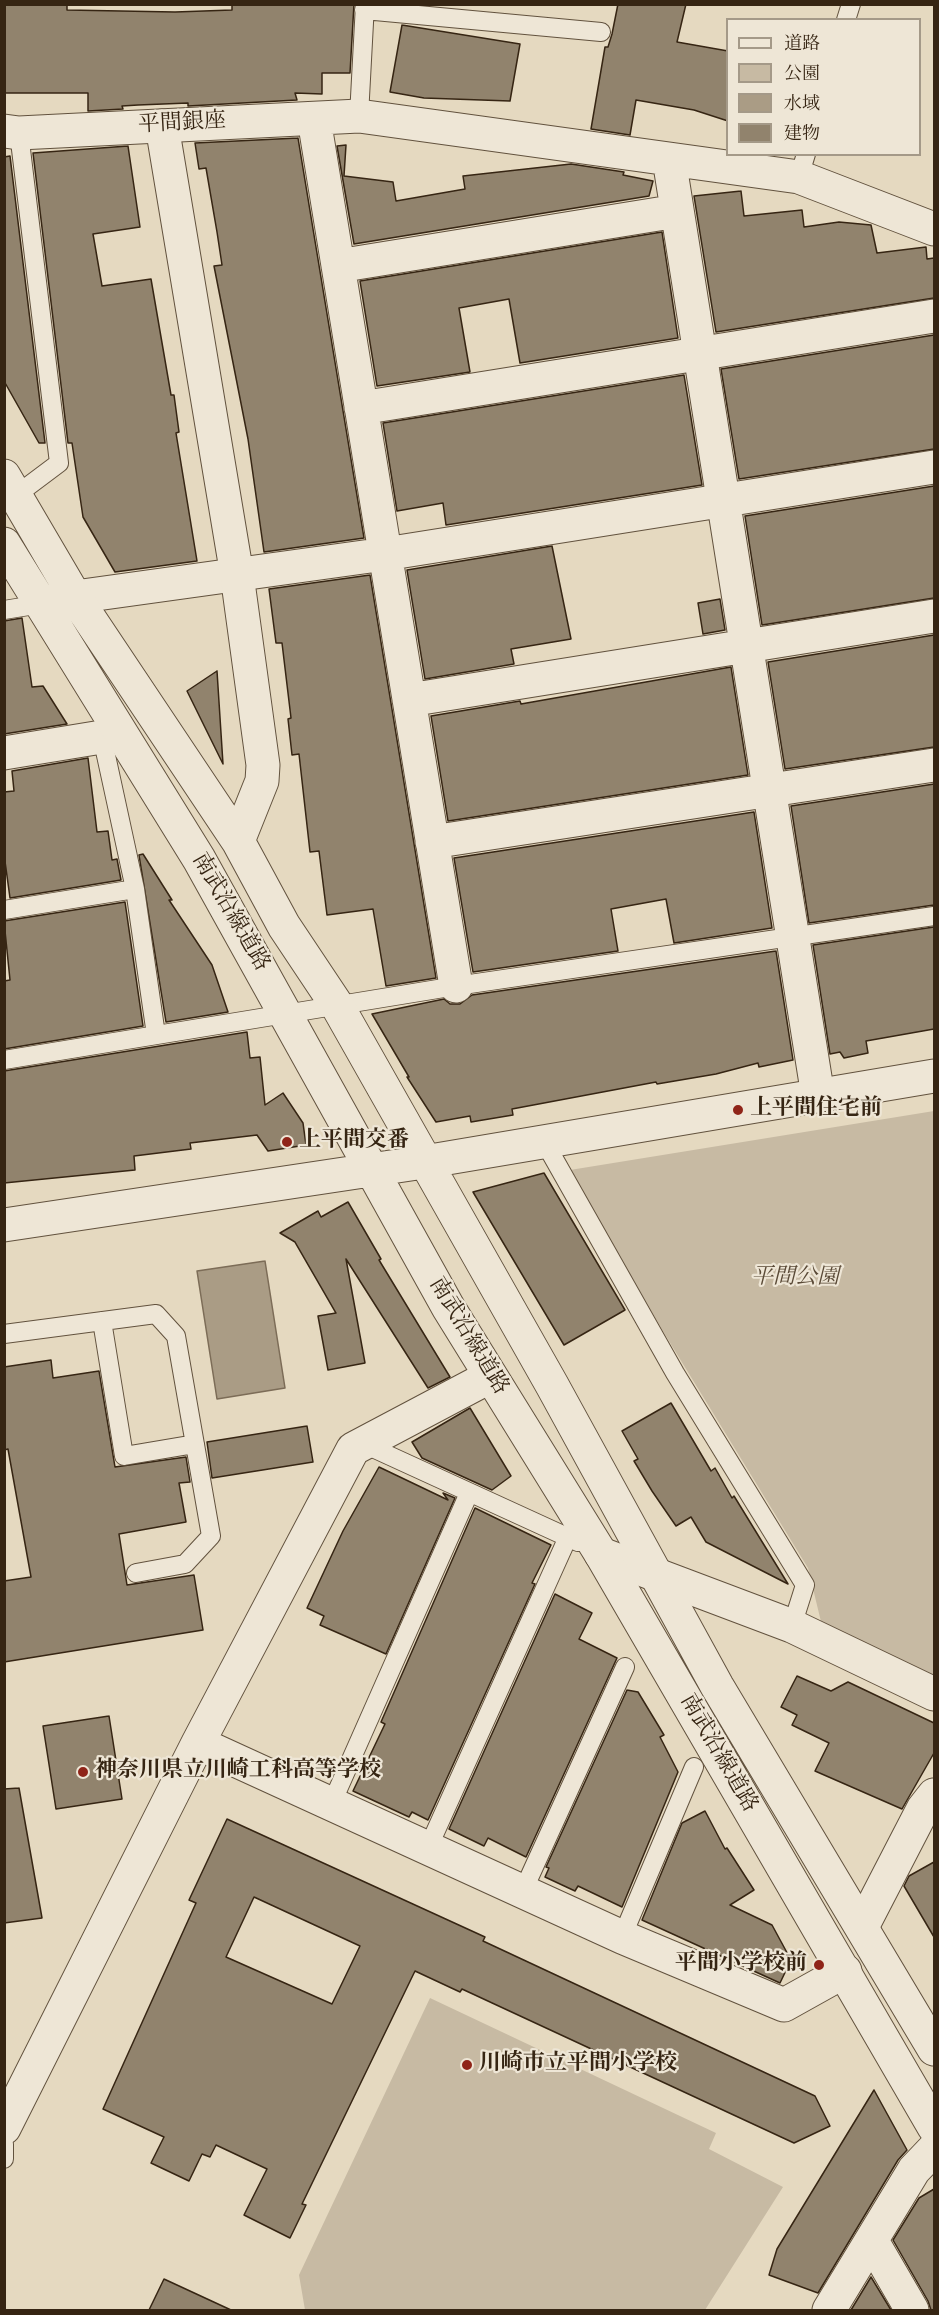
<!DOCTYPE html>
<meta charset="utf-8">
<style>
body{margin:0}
#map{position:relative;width:939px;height:2315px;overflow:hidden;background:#e5d9c0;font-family:"Sorts Mill Goudy","Noto Serif JP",serif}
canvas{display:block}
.frame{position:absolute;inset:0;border:6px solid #362513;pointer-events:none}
.legend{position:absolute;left:726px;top:18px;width:195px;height:138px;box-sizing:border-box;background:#eee6d6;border:2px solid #a49988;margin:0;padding:8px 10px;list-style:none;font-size:18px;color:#362513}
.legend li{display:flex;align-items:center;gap:12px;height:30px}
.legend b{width:30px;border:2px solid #a49988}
</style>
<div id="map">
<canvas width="939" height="2315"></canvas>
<div class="frame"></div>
<ul class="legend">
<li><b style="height:8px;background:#eee6d6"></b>道路</li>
<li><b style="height:16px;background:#c7baa3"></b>公園</li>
<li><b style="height:16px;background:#aa9c85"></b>水域</li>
<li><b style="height:16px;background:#91836d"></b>建物</li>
</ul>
</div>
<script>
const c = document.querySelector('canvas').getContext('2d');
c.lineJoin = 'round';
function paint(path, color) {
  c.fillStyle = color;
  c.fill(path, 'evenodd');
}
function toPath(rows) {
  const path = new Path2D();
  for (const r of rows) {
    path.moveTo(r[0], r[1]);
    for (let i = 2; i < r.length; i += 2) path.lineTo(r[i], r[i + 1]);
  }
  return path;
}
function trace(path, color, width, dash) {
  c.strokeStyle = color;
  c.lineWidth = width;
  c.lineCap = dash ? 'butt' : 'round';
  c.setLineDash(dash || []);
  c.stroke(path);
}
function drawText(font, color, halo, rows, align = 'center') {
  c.font = font + ' "Sorts Mill Goudy","Noto Serif JP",serif';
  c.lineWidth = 4.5;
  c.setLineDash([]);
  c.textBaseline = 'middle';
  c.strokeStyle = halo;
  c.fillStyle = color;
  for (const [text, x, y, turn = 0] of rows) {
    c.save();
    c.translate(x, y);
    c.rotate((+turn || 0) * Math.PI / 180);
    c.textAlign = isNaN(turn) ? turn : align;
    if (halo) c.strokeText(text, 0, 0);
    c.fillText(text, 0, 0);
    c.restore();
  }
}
paint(toPath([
 [934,1111,934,1686,824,1634,808,1568,664,1333,570,1170],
 [430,1998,716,2133,709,2149,783,2187,705,2310,305,2310,299,2275]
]), '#c7baa3');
const water = toPath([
 [265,1261,285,1388,217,1399,197,1271,265,1261]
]);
paint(water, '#aa9c85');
trace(water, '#7c6c57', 1.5);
const building = toPath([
 [4,4,67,4,67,10,175,12,232,10,232,4,354,4,350,73,322,73,322,94,295,93,297,100,188,106,188,103,138,105,122,106,123,109,88,111,88,93,4,93,4,4],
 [618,4,686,4,677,42,728,51,728,121,694,110,636,100,630,135,591,129,605,47,608,47,612,34,618,4],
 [402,25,520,44,510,101,424,98,390,92,402,25],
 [298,138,364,538,264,552,248,439,214,266,222,265,217,232,206,168,199,169,195,143,298,138],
 [346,145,344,176,393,182,396,201,465,189,463,176,571,164,624,172,623,175,653,181,649,196,354,244,337,146,346,145],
 [128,146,140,227,93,234,102,286,151,279,171,395,174,395,179,432,176,433,197,561,115,572,83,517,72,443,68,443,33,153,128,146],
 [10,156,45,443,39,443,4,381,4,157,10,156],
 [741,191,744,216,802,210,804,227,839,222,871,225,877,253,926,247,927,259,934,258,934,298,716,332,694,196,741,191],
 [662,232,678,338,520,363,509,299,459,308,470,372,377,386,360,281,662,232],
 [934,335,934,449,739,479,721,369,934,335],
 [684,375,702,485,446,525,443,503,397,511,383,423,684,375],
 [934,486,934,598,762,625,745,516,934,486],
 [552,546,571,639,511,649,514,664,425,679,407,570,552,546],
 [370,575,436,978,386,986,373,909,327,915,319,851,310,852,299,754,292,755,288,719,291,718,282,643,276,643,269,589,370,575],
 [720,599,725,630,703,634,698,603,720,599],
 [22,618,32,687,43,686,67,724,4,734,4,621,22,618],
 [934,635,934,747,785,769,768,662,934,635],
 [731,667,748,775,448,821,431,716,520,701,521,704,731,667],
 [217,671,223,764,187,691,217,671],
 [88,758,97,832,108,831,112,860,117,859,121,880,10,898,4,854,4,792,14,791,12,771,88,758],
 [934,784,934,905,809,923,791,806,934,784],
 [754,812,772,928,674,943,666,899,611,909,618,951,473,972,454,858,754,812],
 [143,854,172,900,169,900,212,965,228,1012,166,1022,139,855,143,854],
 [125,902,143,1026,4,1049,4,981,10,980,4,921,125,902],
 [934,927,934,1029,866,1041,868,1053,844,1058,840,1052,830,1054,813,945,934,927],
 [776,951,793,1060,759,1067,758,1063,716,1074,657,1084,656,1082,512,1109,513,1115,471,1122,470,1116,436,1122,407,1077,409,1077,372,1014,444,999,450,1004,460,1004,472,995,776,951],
 [247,1032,250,1058,260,1057,265,1105,283,1093,303,1123,306,1145,268,1151,257,1135,190,1143,191,1149,134,1156,135,1170,4,1183,4,1071,247,1032],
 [544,1173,625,1310,564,1345,473,1192,544,1173],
 [348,1202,381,1259,379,1260,450,1377,428,1388,346,1259,365,1363,328,1370,318,1316,336,1313,295,1242,280,1233,318,1211,321,1217,348,1202],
 [51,1360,53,1378,99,1371,115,1467,186,1457,190,1482,179,1483,186,1522,119,1534,127,1585,194,1575,203,1630,4,1662,4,1581,31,1577,8,1449,4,1450,4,1367,51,1360],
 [671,1403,711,1471,715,1468,732,1498,734,1496,788,1584,706,1542,691,1517,676,1526,652,1491,634,1461,638,1459,622,1431,671,1403],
 [470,1408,511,1476,492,1490,422,1458,412,1442,470,1408],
 [307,1426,313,1462,212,1478,207,1442,307,1426],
 [379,1467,448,1500,443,1493,455,1498,386,1654,320,1625,324,1616,307,1608,343,1531,379,1467],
 [475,1508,551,1545,532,1583,535,1584,428,1820,412,1812,409,1817,353,1791,385,1724,381,1722,475,1508],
 [555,1594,592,1613,579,1639,617,1658,526,1857,488,1838,484,1846,449,1829,555,1594],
 [797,1676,831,1691,848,1682,934,1723,934,1753,902,1809,815,1771,829,1743,792,1725,797,1715,781,1707,797,1676],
 [627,1690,638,1692,664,1735,660,1737,678,1772,622,1907,578,1886,575,1891,545,1877,549,1868,546,1867,627,1690],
 [109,1716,122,1799,56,1809,43,1726,109,1716],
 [19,1788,42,1918,4,1923,4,1789,19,1788],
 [705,1811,725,1849,727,1848,754,1890,730,1905,772,1925,791,1960,780,1983,642,1920,682,1823,705,1811],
 [227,1819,485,1937,483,1941,815,2096,830,2126,794,2143,462,1989,460,1992,415,1971,302,2204,306,2205,290,2238,244,2215,267,2169,216,2145,210,2157,202,2154,189,2181,151,2163,164,2137,103,2109,196,1903,189,1900,227,1819],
 [254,1897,360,1946,332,2004,226,1957,254,1897],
 [934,1862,934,1937,904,1886,909,1876,934,1862],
 [874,2090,907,2150,898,2160,818,2293,769,2275,777,2249,874,2090],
 [934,2189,934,2310,931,2310,928,2301,893,2240,919,2198,934,2189],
 [871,2277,891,2310,851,2310,871,2277],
 [164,2279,231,2310,149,2310,164,2279]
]);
paint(building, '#91836d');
trace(building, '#362513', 1.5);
const service = toPath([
 [364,10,601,32],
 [846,20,851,4],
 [359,116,365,4],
 [799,177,806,154],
 [15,496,59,463,19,133],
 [4,610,41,604],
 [102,737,135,889,156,1035],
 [4,910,135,889],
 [4,1060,456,986,934,916],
 [545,1143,675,1373,805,1585,792,1626],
 [102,1321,124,1456,195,1444],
 [4,1334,156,1314,176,1336,211,1536,185,1564,136,1573],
 [364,1444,578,1542],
 [331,1805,469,1493],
 [428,1848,568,1537],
 [523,1891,625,1667],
 [622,1937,694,1767],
 [4,2144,4,2159]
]);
const minor = toPath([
 [314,119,456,986],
 [4,131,19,133,359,116,799,177,934,229],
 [669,159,818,1096],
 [338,266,677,211],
 [361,408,934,316],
 [75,597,385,554,934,467],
 [409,700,934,616],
 [4,753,120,734],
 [432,842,934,765],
 [601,1554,792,1626,934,1694],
 [198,1743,622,1937,784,2005,845,1971],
 [862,1927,923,1809,934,1795],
 [4,2128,198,1743,353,1449,489,1377],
 [872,2241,912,2310],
 [829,2310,914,2170,934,2149]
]);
const tertiary = toPath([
 [162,126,237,575,263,765,262,781,238,841],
 [4,476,75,597,238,841,284,926,338,1007,552,1385,717,1686,934,2049],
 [4,544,199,859,448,1307,601,1554,934,2127],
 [4,1225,424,1162,934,1076]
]);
trace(service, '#62523e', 20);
trace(minor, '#62523e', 35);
trace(tertiary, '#62523e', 35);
trace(service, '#eee6d6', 18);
trace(minor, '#eee6d6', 33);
trace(tertiary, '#eee6d6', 33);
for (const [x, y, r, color] of [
 [738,1110,6,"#8f2418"],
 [287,1142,6,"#8f2418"],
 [83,1772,6,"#8f2418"],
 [819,1965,6,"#8f2418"],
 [467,2065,6,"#8f2418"]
]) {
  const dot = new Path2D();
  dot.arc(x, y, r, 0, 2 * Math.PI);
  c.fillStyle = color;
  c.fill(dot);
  trace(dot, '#eee6d6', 2);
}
drawText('22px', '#362513', '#eee6d6', [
 ["平間銀座",182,125,-3],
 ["南武沿線道路",229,913,60],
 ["南武沿線道路",467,1337,59],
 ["南武沿線道路",717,1754,60]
]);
drawText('bold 22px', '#362513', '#eee6d6', [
 ["上平間住宅前",750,1110],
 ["上平間交番",299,1142],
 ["神奈川県立川崎工科高等学校",95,1772],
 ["平間小学校前",807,1965,"right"],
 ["川崎市立平間小学校",479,2065]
], 'left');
drawText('italic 22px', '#5a4a37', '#eee6d6', [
 ["平間公園",795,1279]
]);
</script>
